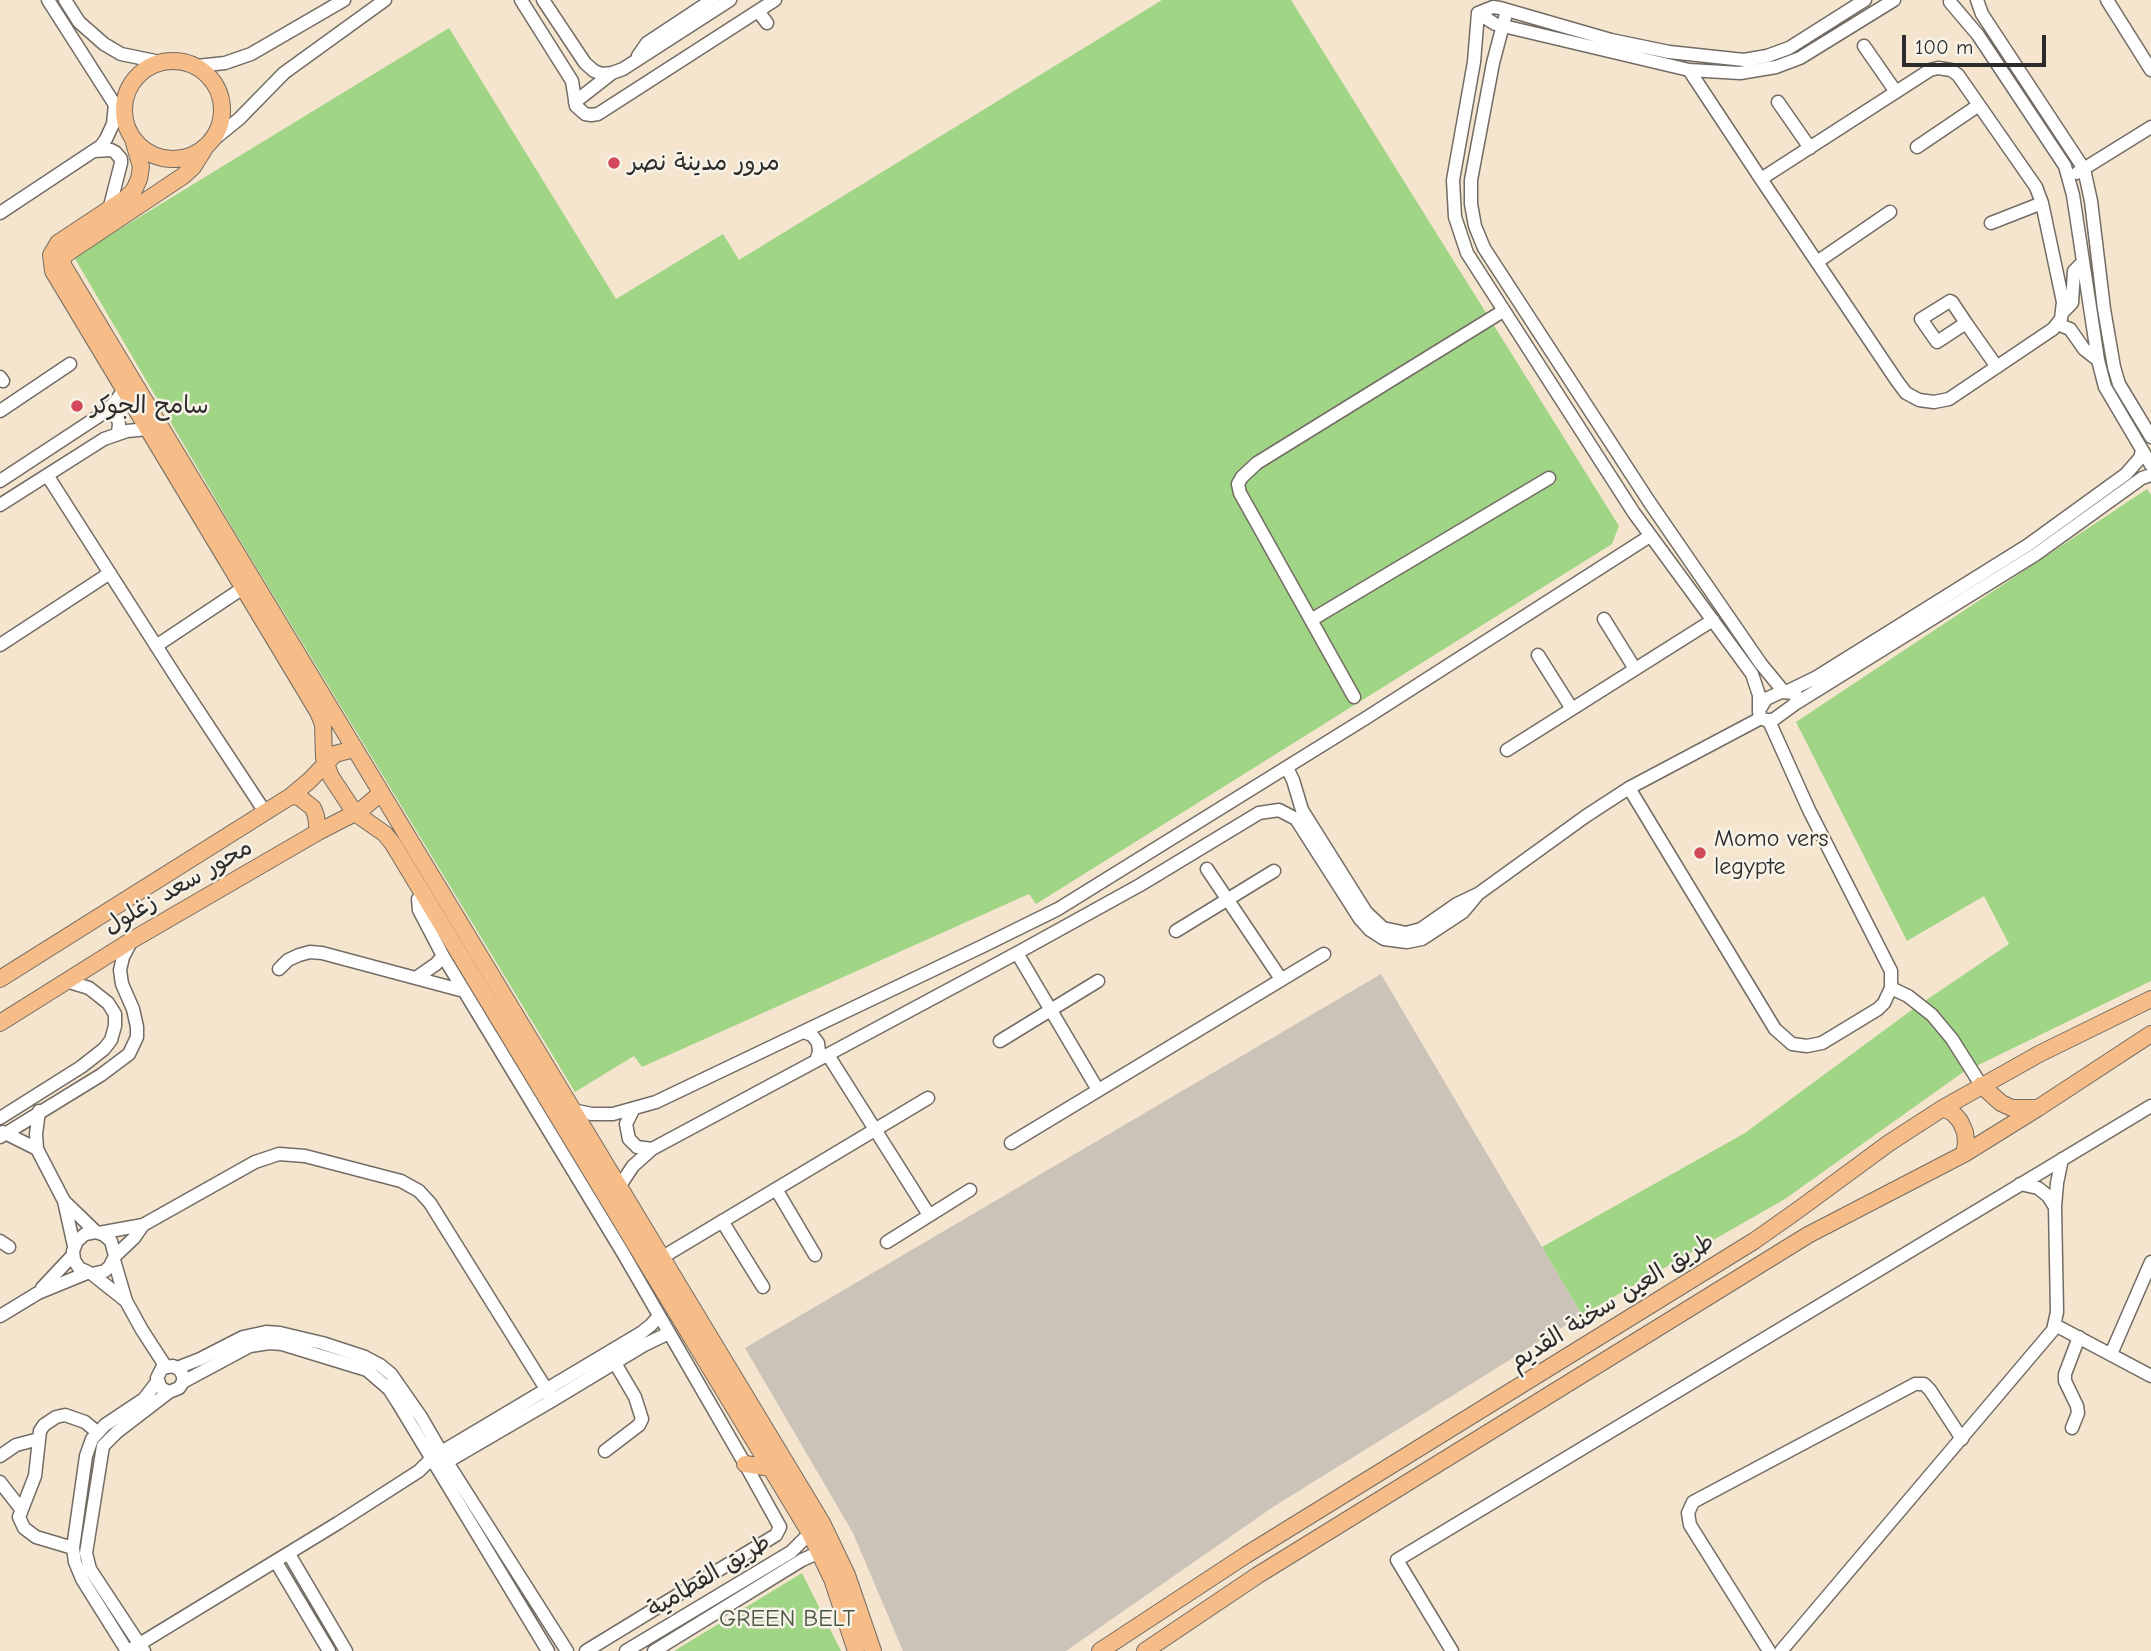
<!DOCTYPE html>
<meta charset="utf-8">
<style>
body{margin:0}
#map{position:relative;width:2151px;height:1651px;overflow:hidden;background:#f5e5cf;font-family:"Comic Neue",sans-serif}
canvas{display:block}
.scale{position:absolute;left:1902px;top:35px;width:144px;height:32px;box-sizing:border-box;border:4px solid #2b2b2b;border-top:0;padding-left:9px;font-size:21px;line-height:24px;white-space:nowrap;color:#2b2b2b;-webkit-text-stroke:5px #f7f3e8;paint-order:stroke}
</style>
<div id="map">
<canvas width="2151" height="1651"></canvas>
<div class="scale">100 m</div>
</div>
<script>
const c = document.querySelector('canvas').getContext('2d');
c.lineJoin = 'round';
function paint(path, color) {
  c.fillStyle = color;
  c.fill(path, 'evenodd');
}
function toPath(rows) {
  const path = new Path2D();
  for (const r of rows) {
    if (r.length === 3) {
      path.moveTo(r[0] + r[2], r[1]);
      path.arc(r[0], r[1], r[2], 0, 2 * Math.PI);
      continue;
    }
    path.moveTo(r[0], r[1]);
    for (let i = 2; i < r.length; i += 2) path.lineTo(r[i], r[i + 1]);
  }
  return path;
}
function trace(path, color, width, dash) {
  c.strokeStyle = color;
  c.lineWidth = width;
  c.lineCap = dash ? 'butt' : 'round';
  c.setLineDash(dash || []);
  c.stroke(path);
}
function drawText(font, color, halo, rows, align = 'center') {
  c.font = font + ' "Comic Neue","Playpen Sans Arabic",sans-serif';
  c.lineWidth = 5;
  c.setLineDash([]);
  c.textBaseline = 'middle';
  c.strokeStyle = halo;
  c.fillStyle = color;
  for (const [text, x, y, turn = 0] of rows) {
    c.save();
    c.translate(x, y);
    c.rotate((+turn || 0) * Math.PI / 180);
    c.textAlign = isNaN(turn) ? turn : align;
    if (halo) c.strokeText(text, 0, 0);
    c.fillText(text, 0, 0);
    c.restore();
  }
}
paint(toPath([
 [1381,974,1582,1315,1273,1507,1066,1651,903,1651,853,1533,745,1348]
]), '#cbc3b8');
paint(toPath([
 [1162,0,1291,0,1619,526,1612,544,1036,904,1029,894,642,1067,634,1056,575,1092,235,532,74,257,449,28,616,299,723,234,739,260],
 [2147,489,2151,495,2151,981,1962,1073,1785,1199,1582,1315,1542,1247,1745,1133,1913,1009,2009,944,1984,896,1907,941,1796,722],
 [802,1573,841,1651,674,1651]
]), '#a0d586');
const minor = toPath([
 [48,0,124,119],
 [65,0,79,22,104,44,121,54,160,62],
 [521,0,572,81,576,106,585,114,591,115,598,114,775,0],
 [543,0,585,63,594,71,602,74,612,73,623,69,730,0],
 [1977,0,1982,14,2084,169,2091,201,2104,309,2114,367,2119,384,2151,437],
 [2107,0,2151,70],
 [1950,2,1978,35,2065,166,2073,195,2098,360,2105,387,2151,465],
 [1507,10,1493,63,1471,180,1471,204,1475,226,1484,248,1650,503,1761,664,1784,692],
 [758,11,767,23],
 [1478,13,1474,62,1453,180,1455,217,1467,253,1634,513,1752,674,1759,695,1759,712,1761,718,1765,720,1773,720,1795,704,1797,698,1795,693,1781,692,1766,699,1760,709],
 [1478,13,1495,24,1689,70,1740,73,1776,67,1800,58,1894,0],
 [1478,13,1493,7,1500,8,1611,40,1669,52,1744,60,1767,56,1789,48,1865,0],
 [1864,46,1896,92],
 [638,56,647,43,712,0],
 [197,66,225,63,251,54,344,0],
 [1689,70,1761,179,1897,381,1906,393,1919,400,1934,402,1949,399,2053,329,2061,319,2063,302,2042,203,2036,187,1958,75,1951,70,1938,68,1930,70,1761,179],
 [575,102,612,73],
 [1778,102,1810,148],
 [213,140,239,119,284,73,385,0],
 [1917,147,1979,105],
 [94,151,111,150,115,152,121,159,121,163,109,210],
 [2077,173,2151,127],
 [0,213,101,146,106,139,113,124,115,104],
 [1991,223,2042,203],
 [1817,262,1890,212],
 [2062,313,2072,303,2074,271,2083,262],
 [1966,323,1937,342,1921,319,1950,301,1952,302,1966,323,1997,367],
 [2057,324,2070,329,2084,349,2098,360],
 [0,377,3,381],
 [0,411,70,364],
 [105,412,111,413,118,419,119,424,118,433],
 [47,475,178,680,265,812],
 [0,481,105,412,116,401,124,389],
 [0,505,104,439,127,431,148,429],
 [1604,619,1635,669],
 [1311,620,1549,478],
 [0,645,110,573],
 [156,646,243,588],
 [1538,655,1572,709],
 [1786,692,1815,678,2028,545,2126,474,2140,458,2142,451],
 [1354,697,1240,493,1238,484,1242,477,1257,463,1503,311],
 [1795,704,2035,555,2142,478,2151,475],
 [1507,750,1713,620],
 [1287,768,1293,780,1302,810,1366,912,1383,928,1406,933,1421,929,1457,904,1478,894,1586,816,1629,788,1761,718],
 [1629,788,1775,1029,1792,1044,1807,1046,1822,1043,1878,1009,1884,1003,1891,988,1891,971,1809,810,1769,721],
 [1207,869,1281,979],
 [423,893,418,899,419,910,443,956,623,1253,745,1464,780,1527,776,1535,586,1651],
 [1176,931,1274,871],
 [1017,953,1098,1090],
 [279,969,288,960,299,955,310,952,322,953,464,991],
 [416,978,436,964,443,956],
 [1891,988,1908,996,1932,1015,1952,1039,1981,1085],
 [803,1032,812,1035,818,1043,819,1052,816,1061],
 [1000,1041,1098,981],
 [828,1055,929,1215],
 [572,1110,592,1114,613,1114,656,1102,985,945,1058,909,1366,718,1650,536],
 [633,1110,626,1124,629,1139,637,1147,652,1149],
 [39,1111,36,1134,37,1149,64,1201,74,1246],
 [0,1118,81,1067,104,1049,111,1040,115,1026,115,1014,108,1003,89,988,66,981],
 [3,1132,37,1149],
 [0,1137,101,1075,129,1054,137,1037,137,1027,133,1009,122,984,120,970,123,957,132,940],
 [1011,1143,1324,954],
 [2020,1184,2038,1188,2048,1196,2055,1207],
 [619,1187,633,1166,652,1149,1017,953,1140,885,1259,813,1279,810,1296,819,1360,919,1370,930,1384,939,1407,942,1422,939,1463,912,1478,894],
 [776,1189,815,1255],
 [65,1202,96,1232],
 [722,1221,763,1287],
 [99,1233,143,1225,255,1162,279,1154,305,1156,401,1181,419,1191,430,1203,553,1400],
 [0,1241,9,1247],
 [887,1242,970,1190],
 [115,1256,134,1238,143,1225],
 [661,1258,928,1098],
 [114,1260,126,1301,142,1330,166,1367],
 [92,1274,105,1271,110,1266,115,1256,111,1241,104,1235,96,1232,85,1234,77,1241,73,1251,74,1260,79,1268,92,1274,126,1301],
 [42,1288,73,1255],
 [0,1316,38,1293,87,1273],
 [2055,1325,2151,1376],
 [2111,1354,2151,1262],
 [177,1368,200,1359,243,1337,266,1332,280,1333,322,1343,365,1357,380,1365,391,1374,421,1417,447,1462,567,1651],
 [183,1382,250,1346,269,1343,282,1344,367,1370,389,1389,398,1403,548,1651],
 [2072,1428,2078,1413,2077,1406,2065,1381,2065,1374,2079,1337],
 [605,1451,639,1425,642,1419,635,1397,615,1363],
 [0,1456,16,1445,39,1439],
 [440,1466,553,1400,644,1345,669,1333],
 [0,1482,21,1509],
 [73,1548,36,1537,24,1528,19,1517,35,1476,40,1431,44,1425,56,1417,65,1415,85,1422,97,1432],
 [289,1554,346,1651],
 [276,1562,329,1651],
 [127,1651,82,1579,75,1562,73,1548,86,1456,92,1439,105,1425,144,1399,157,1382],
 [128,1651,338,1523,419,1471,433,1457,641,1333,651,1325,659,1316],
 [144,1651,90,1569,86,1553,103,1446,117,1432,169,1392,179,1388,183,1382,183,1376,180,1370,173,1366,162,1368,157,1378,161,1388,169,1392],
 [626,1651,791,1552,810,1533],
 [654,1651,802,1560,820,1552],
 [1452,1651,1397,1560,2151,1106],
 [1769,1651,1690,1525,1688,1513,1693,1502,1915,1384,1924,1384,1930,1390,1962,1439],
 [1781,1651,2053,1330,2057,1312,2055,1207,2057,1183,2062,1159]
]);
const major = toPath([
 [173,110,49],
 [133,139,141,167,139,179,134,190,126,198,58,243,51,255,53,271,318,712,323,724,324,758,331,777,355,813,385,834,393,844,810,1533,832,1579,856,1651],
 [205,148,193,167,183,176,66,254,62,261,64,267,822,1523,847,1575,873,1651],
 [291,796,299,797,313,808,316,816,318,832],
 [0,979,291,796,309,781,335,754,354,749],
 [0,1023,132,940,318,832,361,810,381,793],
 [1981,1085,2001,1103,2012,1108,2037,1108],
 [1943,1108,1953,1113,1960,1121,1965,1132,1966,1143,1964,1154],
 [745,1464,771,1468],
 [1100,1651,1246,1555,1754,1241,1798,1210,1889,1143,1943,1108,2039,1054,2151,999],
 [1145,1651,1258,1575,1808,1235,1964,1154,2038,1108,2151,1034]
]);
trace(minor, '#726c64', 15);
trace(major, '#726c64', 18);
trace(minor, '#fff', 12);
trace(major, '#f7bd88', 16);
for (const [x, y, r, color] of [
 [614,163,7,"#d1495b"],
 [77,406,7,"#d1495b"],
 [1700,853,7,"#d1495b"]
]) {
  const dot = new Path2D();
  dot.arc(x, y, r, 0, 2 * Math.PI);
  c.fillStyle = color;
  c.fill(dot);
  trace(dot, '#f7f3e8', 2.5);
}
drawText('24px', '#2b2b2b', '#f7f3e8', [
 ["مرور مدينة نصر",628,163],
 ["سامح الجوكر",91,406],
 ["Momo vers",1714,839],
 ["legypte",1714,867]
], 'left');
drawText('24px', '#2b2b2b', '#f7f3e8', [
 ["محور سعد زغلول",178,887,-30],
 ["طريق العين سخنة القديم",1612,1302,-32],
 ["طريق القطامية",709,1576,-31]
]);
drawText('24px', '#485642', '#f7f3e8', [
 ["GREEN BELT",787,1619]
]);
</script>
